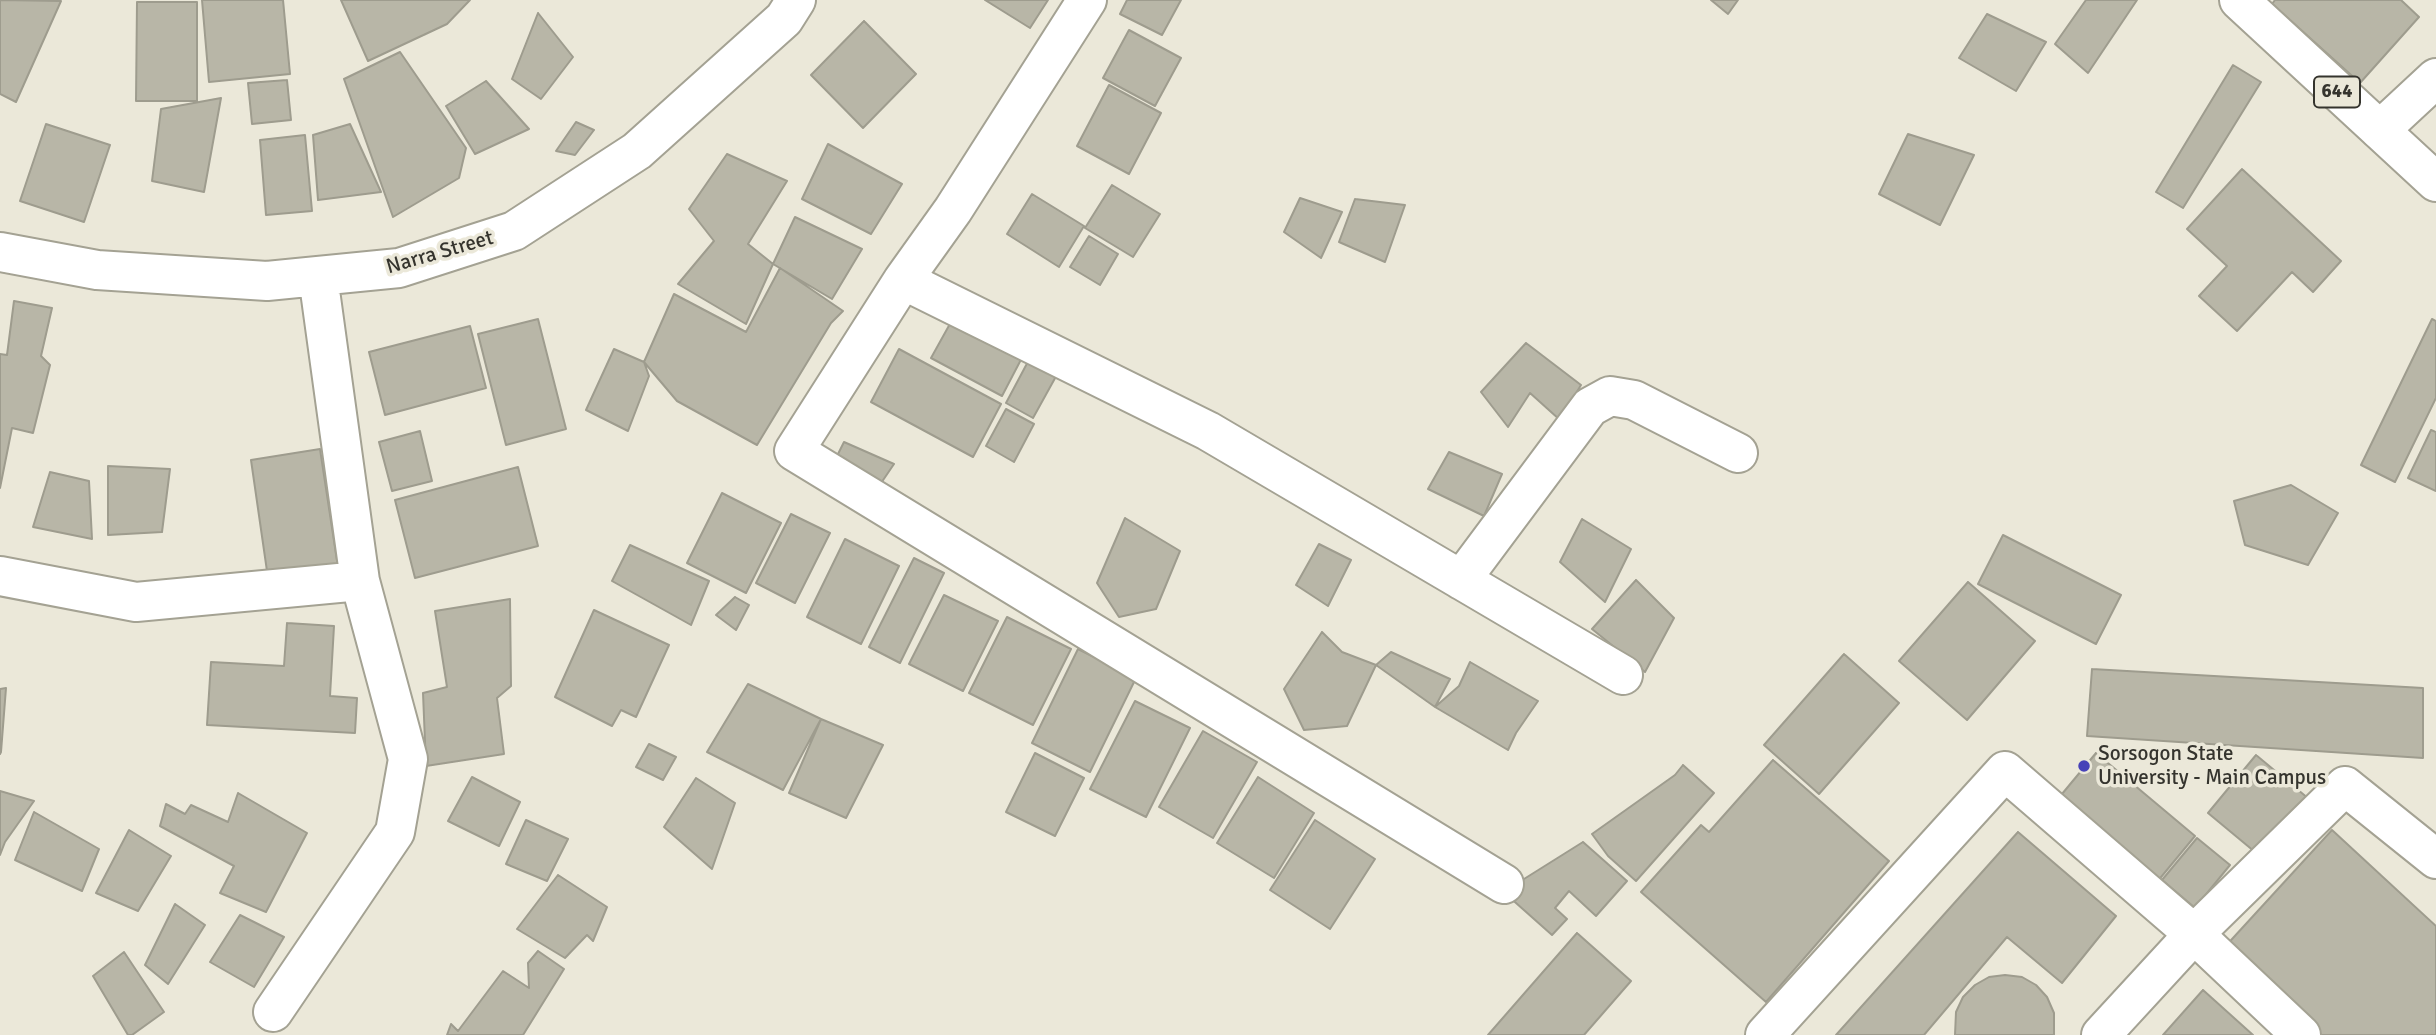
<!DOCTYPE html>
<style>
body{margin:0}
canvas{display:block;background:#ebe8d9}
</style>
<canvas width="2436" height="1035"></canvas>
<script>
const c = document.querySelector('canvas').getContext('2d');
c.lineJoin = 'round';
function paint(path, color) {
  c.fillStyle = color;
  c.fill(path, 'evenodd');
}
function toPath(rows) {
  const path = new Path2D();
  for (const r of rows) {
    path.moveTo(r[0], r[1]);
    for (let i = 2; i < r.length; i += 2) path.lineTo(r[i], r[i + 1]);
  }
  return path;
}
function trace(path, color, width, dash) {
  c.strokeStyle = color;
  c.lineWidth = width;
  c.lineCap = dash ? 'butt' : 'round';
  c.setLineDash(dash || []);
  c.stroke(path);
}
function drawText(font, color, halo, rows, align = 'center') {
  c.font = font + ' Signika,sans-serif';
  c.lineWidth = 7;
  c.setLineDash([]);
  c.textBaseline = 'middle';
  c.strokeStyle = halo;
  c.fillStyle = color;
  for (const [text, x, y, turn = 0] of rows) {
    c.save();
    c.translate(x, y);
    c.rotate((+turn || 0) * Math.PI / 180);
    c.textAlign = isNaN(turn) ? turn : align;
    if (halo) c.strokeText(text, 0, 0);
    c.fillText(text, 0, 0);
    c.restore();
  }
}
const building = toPath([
 [0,0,61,1,16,102,0,94,0,0],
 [202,0,283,0,290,74,209,82,202,0],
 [341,0,470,0,447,24,368,61,341,0],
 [985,0,1048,0,1030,28,985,0],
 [1127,0,1181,0,1162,35,1120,14,1127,0],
 [1711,0,1738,0,1728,14,1711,0],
 [2086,0,2137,0,2088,73,2055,44,2086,0],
 [2275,0,2401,0,2419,17,2360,83,2272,4,2275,0],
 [137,2,197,2,197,101,136,101,137,2],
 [538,13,573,57,541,99,512,79,538,13],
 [1987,14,2046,42,2016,91,1959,58,1987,14],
 [864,21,916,74,863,128,811,75,864,21],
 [1129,30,1181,58,1155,106,1103,78,1129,30],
 [400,52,466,148,459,178,393,217,344,79,400,52],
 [2233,65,2261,82,2183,208,2156,192,2233,65],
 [287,80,291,120,252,124,248,83,287,80],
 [486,81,529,129,475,154,446,106,486,81],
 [1109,85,1161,113,1129,174,1077,146,1109,85],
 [221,98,204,192,152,181,161,109,221,98],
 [576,122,594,130,575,155,556,151,576,122],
 [46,124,110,145,84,222,20,201,46,124],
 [350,124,381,192,318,200,313,135,350,124],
 [1908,134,1974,155,1940,225,1879,194,1908,134],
 [305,135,312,211,266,215,260,140,305,135],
 [828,144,902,184,871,234,802,199,828,144],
 [727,154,787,181,748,244,773,264,746,324,678,284,714,241,689,209,727,154],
 [2242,169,2341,261,2313,292,2292,272,2237,331,2199,296,2227,266,2187,229,2242,169],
 [1112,185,1160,214,1133,257,1085,228,1112,185],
 [1032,194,1084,226,1059,267,1007,234,1032,194],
 [1300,198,1342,212,1321,258,1284,232,1300,198],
 [1355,199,1405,205,1385,262,1339,242,1355,199],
 [795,217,862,249,832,299,773,264,795,217],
 [1089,236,1118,254,1100,285,1070,267,1089,236],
 [780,268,843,311,831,323,757,445,677,401,644,362,674,294,746,332,780,268],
 [14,301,52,308,41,356,50,365,33,433,12,428,0,488,0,354,7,355,14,301],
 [956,313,1026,350,1002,396,931,358,956,313],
 [538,319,566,429,506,445,478,334,538,319],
 [2432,319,2436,321,2436,398,2395,482,2361,465,2432,319],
 [470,326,486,388,385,415,369,352,470,326],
 [1526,343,1581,385,1560,420,1530,393,1508,427,1481,392,1526,343],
 [614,349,644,362,649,376,628,431,586,410,614,349],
 [899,349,1001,404,973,457,871,402,899,349],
 [1031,356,1059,371,1033,418,1006,403,1031,356],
 [1006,409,1034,424,1014,462,986,446,1006,409],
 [2431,430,2436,432,2436,491,2408,478,2431,430],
 [420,431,432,481,392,491,379,442,420,431],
 [844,442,894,464,875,492,833,464,844,442],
 [320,449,338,567,268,578,251,460,320,449],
 [1449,452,1502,474,1484,516,1428,489,1449,452],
 [108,466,170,469,162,532,108,535,108,466],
 [518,467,538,546,415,578,395,500,518,467],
 [50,472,89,481,92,539,33,527,50,472],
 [2291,485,2338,513,2308,565,2245,545,2234,501,2291,485],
 [722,493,781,523,746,593,687,563,722,493],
 [791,514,830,533,795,603,756,583,791,514],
 [1125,518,1180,551,1156,609,1119,617,1097,583,1125,518],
 [1582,519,1631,549,1605,602,1560,562,1582,519],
 [2003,535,2121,595,2096,644,1978,584,2003,535],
 [845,539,899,566,861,644,807,617,845,539],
 [1319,544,1351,560,1328,606,1296,585,1319,544],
 [630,545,709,581,691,625,612,581,630,545],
 [914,558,944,573,900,663,869,647,914,558],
 [1636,580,1674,618,1645,672,1592,629,1636,580],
 [1968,582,2035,641,1967,720,1899,661,1968,582],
 [944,595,998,621,963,691,909,664,944,595],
 [735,597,749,605,736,630,716,615,735,597],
 [510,599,511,686,497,698,504,754,426,766,423,693,447,687,435,611,510,599],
 [594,610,669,645,636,717,621,710,612,726,555,697,594,610],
 [1007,617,1071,649,1033,725,969,693,1007,617],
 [287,623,334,626,330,696,357,698,355,733,207,725,211,662,284,666,287,623],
 [1322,632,1342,652,1376,665,1347,726,1304,730,1284,689,1322,632],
 [1078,649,1136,678,1090,772,1032,743,1078,649],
 [1391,652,1450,679,1435,707,1376,665,1391,652],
 [1844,654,1899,703,1819,794,1764,745,1844,654],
 [1470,662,1538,701,1516,733,1508,750,1435,707,1459,686,1470,662],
 [2092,669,2423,688,2423,758,2087,736,2092,669],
 [748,684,821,719,783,790,707,752,748,684],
 [6,688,1,752,0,754,0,689,6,688],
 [1135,701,1190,728,1146,817,1090,789,1135,701],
 [821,719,883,745,846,818,789,793,821,719],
 [1203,731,1257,762,1213,838,1159,807,1203,731],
 [649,744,676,757,663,780,636,767,649,744],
 [1035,753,1084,778,1055,836,1006,812,1035,753],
 [2096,753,2195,836,2157,882,2057,800,2096,753],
 [2256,755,2309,799,2261,857,2208,813,2256,755],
 [1773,760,1889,861,1766,1002,1641,892,1701,825,1709,832,1773,760],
 [1683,765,1714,793,1636,881,1608,856,1592,834,1675,775,1683,765],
 [472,777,520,802,499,846,448,821,472,777],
 [1258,777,1314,813,1274,878,1217,843,1258,777],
 [696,778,735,803,712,869,664,827,696,778],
 [0,791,34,801,5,842,0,855,0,791],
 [238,793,307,833,266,912,220,893,234,866,160,826,166,804,185,814,191,805,228,822,238,793],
 [34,812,99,849,82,891,15,860,34,812],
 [526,820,568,839,547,881,506,864,526,820],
 [1315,820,1375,859,1330,929,1270,890,1315,820],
 [129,830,171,856,138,911,96,893,129,830],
 [2332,830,2436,926,2436,1035,2313,1035,2222,950,2332,830],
 [2018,832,2116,916,2062,983,2007,937,1924,1035,1836,1035,2018,832],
 [2197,838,2230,865,2195,908,2162,880,2197,838],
 [1583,842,1627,881,1596,916,1569,891,1555,908,1567,919,1552,935,1507,895,1516,884,1583,842],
 [558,875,607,907,593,941,587,935,565,958,517,929,558,875],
 [175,904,205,925,168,984,145,965,175,904],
 [240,915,284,937,254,987,210,962,240,915],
 [1577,933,1631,981,1584,1035,1488,1035,1577,933],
 [538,951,564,969,523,1035,447,1035,451,1024,458,1031,503,971,529,988,528,963,538,951],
 [124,952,164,1012,132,1035,128,1035,93,976,124,952],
 [2005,975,2022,977,2036,985,2047,997,2054,1013,2054,1035,1955,1035,1956,1012,1963,997,1975,985,1989,977,2005,975],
 [2203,990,2253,1035,2163,1035,2203,990]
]);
paint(building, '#b8b6a7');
trace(building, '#9e9c8e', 2);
const minor = toPath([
 [1087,0,953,210,903,280,794,451,1504,884],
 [2380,130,2436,78],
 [0,252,97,270,267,281,399,268,514,231,637,151,784,19,796,0],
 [903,280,1208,431,1623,675],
 [0,576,136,602,360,581,318,276],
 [1461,580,1590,407,1610,396,1634,400,1738,453],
 [273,1012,395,832,408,759,360,581],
 [1765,1035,2005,771,2194,934,2301,1035],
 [2101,1035,2194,934,2345,786,2436,859]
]);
const major = toPath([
 [2239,0,2436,182]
]);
trace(minor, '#a4a293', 42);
trace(major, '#a4a293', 42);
trace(minor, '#fff', 38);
trace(major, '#fff', 38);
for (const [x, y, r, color] of [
 [2084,766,7,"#4742b8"]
]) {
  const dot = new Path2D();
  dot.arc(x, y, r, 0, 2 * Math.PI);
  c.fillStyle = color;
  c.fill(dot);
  trace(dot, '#ebe8d9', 2.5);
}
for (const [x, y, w] of [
 [2337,92,46]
]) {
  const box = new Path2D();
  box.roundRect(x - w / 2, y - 15.5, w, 31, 5);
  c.fillStyle = '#ebe8d9';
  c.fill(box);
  trace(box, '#35342e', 2);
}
drawText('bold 19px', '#35342e', null, [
 ["644",2337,92]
]);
drawText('21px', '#35342e', '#ebe8d9', [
 ["Narra Street",440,253,-16]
]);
drawText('21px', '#35342e', '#ebe8d9', [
 ["Sorsogon State",2098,754],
 ["University - Main Campus",2098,778]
], 'left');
</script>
